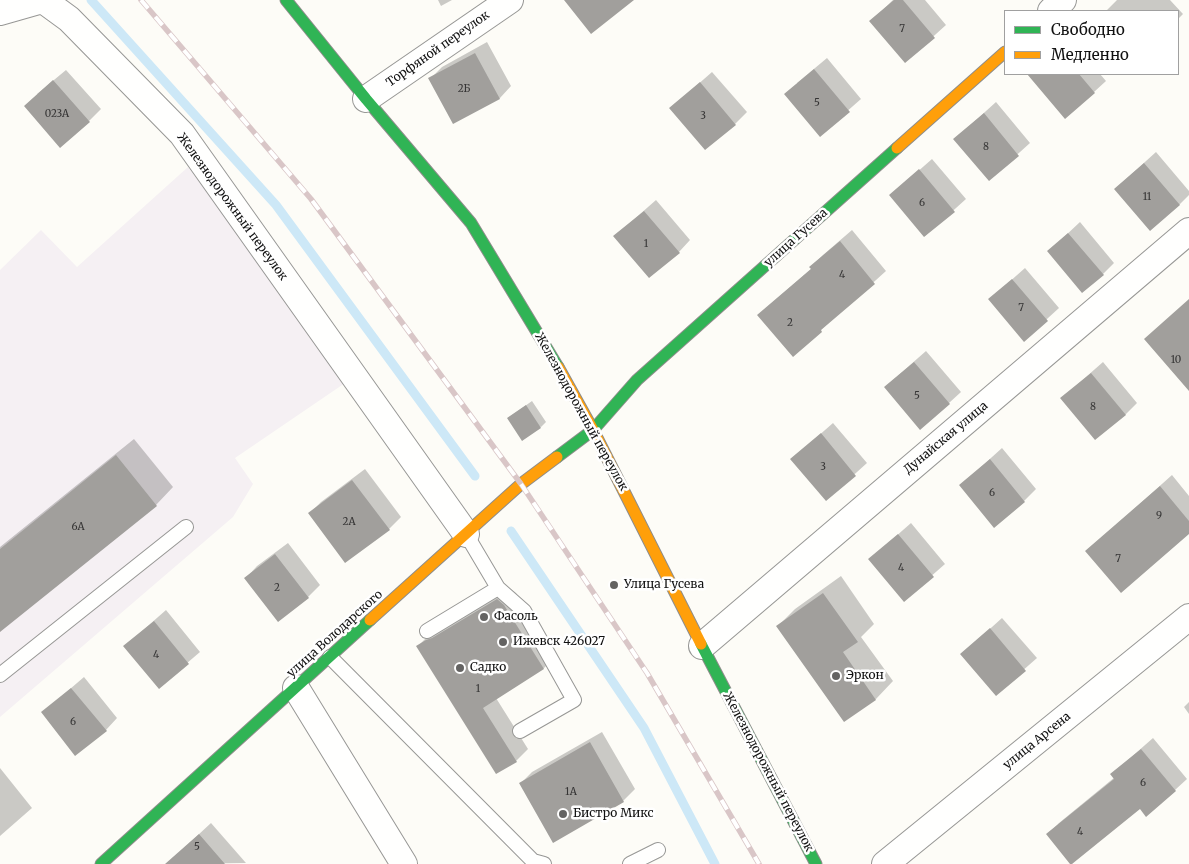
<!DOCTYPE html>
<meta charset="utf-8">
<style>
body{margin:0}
#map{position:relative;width:1189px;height:864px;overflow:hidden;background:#fdfcf7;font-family:Merriweather,serif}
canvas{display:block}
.legend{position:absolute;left:1004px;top:10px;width:175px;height:65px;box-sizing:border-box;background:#fff;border:1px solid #a0a0a0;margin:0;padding:6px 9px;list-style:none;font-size:15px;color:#111}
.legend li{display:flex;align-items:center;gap:10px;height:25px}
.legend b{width:25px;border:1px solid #a0a0a0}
</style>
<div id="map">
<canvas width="1189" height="864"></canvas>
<ul class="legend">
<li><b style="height:6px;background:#30b455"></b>Свободно</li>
<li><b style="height:6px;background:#ff9f0a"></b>Медленно</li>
</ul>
</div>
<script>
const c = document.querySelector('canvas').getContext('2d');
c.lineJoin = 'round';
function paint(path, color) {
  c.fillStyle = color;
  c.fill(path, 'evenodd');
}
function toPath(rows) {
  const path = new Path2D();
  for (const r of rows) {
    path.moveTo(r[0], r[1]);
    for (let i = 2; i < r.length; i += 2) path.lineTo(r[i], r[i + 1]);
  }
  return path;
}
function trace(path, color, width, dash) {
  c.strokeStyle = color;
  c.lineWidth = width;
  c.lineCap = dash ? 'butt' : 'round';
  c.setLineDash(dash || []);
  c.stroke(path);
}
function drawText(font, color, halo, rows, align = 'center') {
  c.font = font + ' Merriweather,serif';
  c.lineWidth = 5;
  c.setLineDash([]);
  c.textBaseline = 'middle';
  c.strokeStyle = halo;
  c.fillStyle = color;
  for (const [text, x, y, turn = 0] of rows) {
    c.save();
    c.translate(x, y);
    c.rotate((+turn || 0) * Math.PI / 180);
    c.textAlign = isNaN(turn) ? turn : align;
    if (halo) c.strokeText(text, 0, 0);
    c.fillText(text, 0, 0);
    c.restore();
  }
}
paint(toPath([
 [188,167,348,381,235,458,253,484,233,517,0,717,0,270,41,230,77,267]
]), '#f5f0f3');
paint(toPath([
 [438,0,452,0,441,6],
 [893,0,925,0,946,25,905,62,871,21],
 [1117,0,1170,0,1183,14,1178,19,1178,11,1108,11,1107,10],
 [487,42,511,86,500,98,454,122,430,79,442,67],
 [827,58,861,99,820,135,797,83],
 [66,70,101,109,89,121,37,94],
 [712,72,747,112,735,124,671,108],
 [1033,74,1100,74,1106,81,1094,92,1031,76],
 [996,102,1030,143,989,180,955,139],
 [1156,152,1189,191,1189,195,1179,205,1115,189],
 [932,159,966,199,925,236,891,195],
 [656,200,690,240,679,252,615,236],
 [1080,222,1114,263,1103,274,1049,251],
 [852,230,886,271,793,355,758,315,812,268,811,267,823,255],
 [1025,268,1059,308,1024,340,990,299],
 [926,351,961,392,949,403,885,387],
 [1103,362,1137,403,1125,415,1062,398],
 [532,401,546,422,541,427,508,418],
 [833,423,867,463,826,500,792,459],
 [134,439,173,487,156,505,0,630,0,547],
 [1002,448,1036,489,1024,501,961,485],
 [365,469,401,517,389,529,310,513,321,502],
 [1172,475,1189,496,1189,532,1087,551],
 [911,523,945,564,904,600,870,559],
 [288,543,320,585,308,597,278,620,246,578,257,566],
 [841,576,874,624,861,637,893,681,876,699,844,721,778,626,795,609],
 [509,588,516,593,555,657,544,668,496,698,528,749,516,761,418,646,430,634,445,627],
 [166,610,200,652,159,687,125,646],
 [1002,618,1037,658,996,694,962,654],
 [84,677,117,718,106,730,42,713],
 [1189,702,1189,714,1184,707],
 [602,732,635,789,623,801,520,784,532,772],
 [1153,738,1187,779,1175,790,1048,834,1059,823,1115,777,1112,774],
 [0,768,32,808,0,836],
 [211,823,246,863,174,864,171,860]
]), '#0003');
trace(toPath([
 [91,0,276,205,475,476],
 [511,531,644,728,715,864]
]), '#cde8f7', 9);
paint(toPath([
 [564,0,634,0,591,34],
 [894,0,903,0,935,38,905,63,869,21],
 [475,53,500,99,453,124,428,78],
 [814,69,850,112,820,137,784,94],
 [1027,74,1079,74,1095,93,1065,119],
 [53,80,90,122,60,148,24,106],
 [700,82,736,125,705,150,669,108],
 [984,113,1019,156,989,181,953,139],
 [1144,163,1180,205,1150,231,1114,189],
 [919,169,955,212,924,237,889,195],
 [644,211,680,253,649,278,613,236],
 [1068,233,1104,275,1082,293,1047,251],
 [840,241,875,284,821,330,822,332,793,357,757,315,811,269,809,267],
 [1012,279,1048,321,1024,342,988,299],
 [1189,299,1189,391,1144,339],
 [914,362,950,404,920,430,884,387],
 [1091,373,1126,415,1095,440,1060,398],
 [526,405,541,428,522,441,507,418],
 [821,433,856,476,826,501,790,459],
 [116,455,157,506,0,632,0,549],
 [990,459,1025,502,994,528,959,485],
 [352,480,390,530,345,563,308,513],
 [1160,486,1189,521,1189,534,1121,593,1085,551],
 [898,534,934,577,904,602,868,559],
 [275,554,309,598,278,622,244,578],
 [823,593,858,642,843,652,876,700,844,722,776,626],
 [497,599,504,605,544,669,483,708,517,762,496,774,416,646,426,640,432,638],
 [154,621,189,664,159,689,123,646],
 [990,628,1026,671,996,696,960,654],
 [71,688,107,731,75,756,41,712],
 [590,742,624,802,553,843,519,783],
 [1141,749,1176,791,1146,817,1140,809,1072,864,1070,864,1046,834,1114,779,1110,774],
 [199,834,225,864,165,864]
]), '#a19f9c');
const lane = toPath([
 [498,588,524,611,574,700,520,731],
 [427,631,498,588,466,534],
 [330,657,533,861,544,864],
 [0,675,186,527],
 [630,864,658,850]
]);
const street = toPath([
 [43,0,69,19,182,134,466,534],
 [1051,11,1063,0],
 [0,12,42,0],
 [366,99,510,0],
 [702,646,1189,231],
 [296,688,404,864],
 [885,864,1189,617]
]);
const fast = toPath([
 [286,0,366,99,471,223,558,367],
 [557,457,593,430,637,380,897,148],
 [701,644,816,864],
 [101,864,370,620]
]);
const slow = toPath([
 [897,148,1005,52],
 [558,367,593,430,701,644],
 [370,620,521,484,557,457]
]);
trace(lane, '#979795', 16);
trace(street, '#979795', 28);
trace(fast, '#8e8d8b', 13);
trace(slow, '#8e8d8b', 13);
trace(lane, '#fffffe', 14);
trace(street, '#fffffe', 26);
trace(fast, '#30b455', 11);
trace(slow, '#ff9f0a', 11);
const rail = toPath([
 [141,0,311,199,521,484,647,673,759,864]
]);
trace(rail, '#d9c6c7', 5.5);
trace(rail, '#fff', 4, [11]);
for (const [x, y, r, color] of [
 [614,585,5,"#646362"],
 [484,617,5,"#646362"],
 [503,642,5,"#646362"],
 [460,668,5,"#646362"],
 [836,676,5,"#646362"],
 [563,814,5,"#646362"]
]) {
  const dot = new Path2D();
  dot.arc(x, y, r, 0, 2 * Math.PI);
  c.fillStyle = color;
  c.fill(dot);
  trace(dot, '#fff', 2);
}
drawText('10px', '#353434', null, [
 ["7",902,29],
 ["2Б",464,89],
 ["5",817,103],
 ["023А",57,114],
 ["3",703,116],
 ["8",986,147],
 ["11",1147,197],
 ["6",922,203],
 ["1",646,244],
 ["4",842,275],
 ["7",1021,308],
 ["2",790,323],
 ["10",1176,360],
 ["5",917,396],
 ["8",1093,407],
 ["3",823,467],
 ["6",992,493],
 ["9",1159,516],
 ["2А",349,522],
 ["6А",78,527],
 ["7",1118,559],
 ["4",901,568],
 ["2",277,588],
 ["4",156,655],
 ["1",478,689],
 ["6",73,722],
 ["6",1143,783],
 ["1А",571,792],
 ["4",1080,832],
 ["5",197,847]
]);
drawText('12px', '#111', '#fff', [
 ["Торфяной переулок",438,49,-35],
 ["Железнодорожный переулок",232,207,54],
 ["улица Гусева",796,238,-42],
 ["Железнодорожный переулок",581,412,61],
 ["Дунайская улица",946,438,-40],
 ["улица Володарского",335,634,-42],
 ["улица Арсена",1037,741,-39],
 ["Железнодорожный переулок",768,772,62]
]);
drawText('12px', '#111', '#fff', [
 ["Улица Гусева",624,585],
 ["Фасоль",494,617],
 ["Ижевск 426027",513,642],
 ["Садко",470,668],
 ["Эркон",846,676],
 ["Бистро Микс",573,814]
], 'left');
</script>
